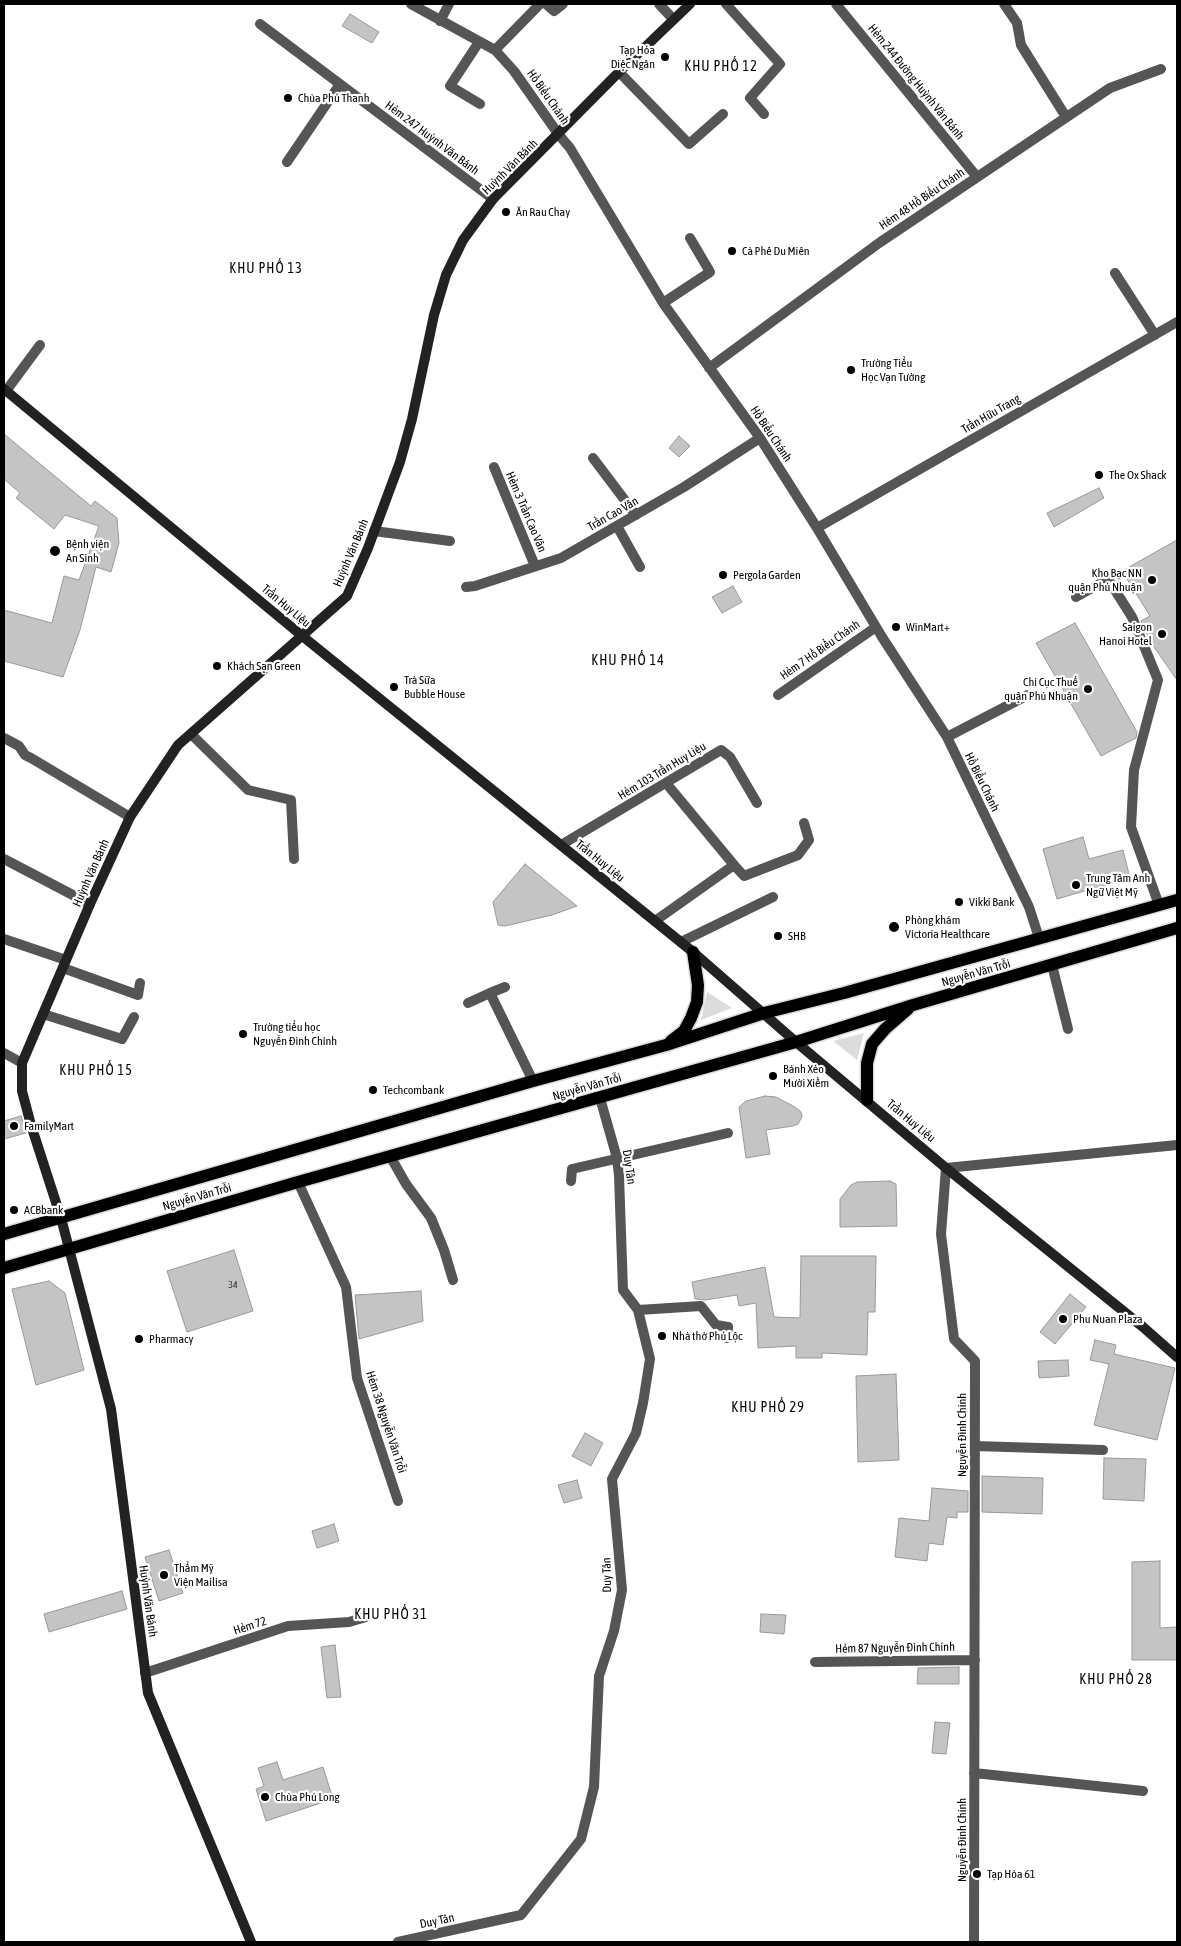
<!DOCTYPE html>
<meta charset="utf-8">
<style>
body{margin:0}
#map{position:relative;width:1181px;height:1946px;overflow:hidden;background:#fff;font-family:"Asap Condensed",sans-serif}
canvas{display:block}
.frame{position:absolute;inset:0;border:5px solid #000;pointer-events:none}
</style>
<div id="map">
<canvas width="1181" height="1946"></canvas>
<div class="frame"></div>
</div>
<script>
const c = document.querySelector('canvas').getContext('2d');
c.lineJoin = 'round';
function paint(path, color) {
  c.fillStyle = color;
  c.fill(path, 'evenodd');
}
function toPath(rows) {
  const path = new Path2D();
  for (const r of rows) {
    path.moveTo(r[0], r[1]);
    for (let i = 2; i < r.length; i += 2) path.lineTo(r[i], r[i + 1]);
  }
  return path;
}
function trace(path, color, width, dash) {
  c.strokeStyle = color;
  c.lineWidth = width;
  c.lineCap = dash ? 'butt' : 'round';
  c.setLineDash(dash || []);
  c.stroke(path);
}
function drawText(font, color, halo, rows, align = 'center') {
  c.font = font + ' "Asap Condensed",sans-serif';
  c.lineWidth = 4.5;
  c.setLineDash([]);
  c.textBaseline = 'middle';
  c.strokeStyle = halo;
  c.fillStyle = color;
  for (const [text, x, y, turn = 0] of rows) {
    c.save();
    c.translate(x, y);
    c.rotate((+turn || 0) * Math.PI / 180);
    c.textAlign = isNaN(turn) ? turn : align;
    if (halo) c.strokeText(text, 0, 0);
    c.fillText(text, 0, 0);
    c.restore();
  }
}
paint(toPath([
 [707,992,732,1008,701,1020],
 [864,1033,857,1060,833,1041]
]), '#dcdcdc');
const building = toPath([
 [350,14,379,32,372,43,342,26,350,14],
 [4,434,91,506,95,501,117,518,119,543,111,572,96,567,80,630,63,677,4,661,4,610,52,623,64,576,79,580,99,526,65,515,54,529,16,498,20,493,4,479,4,434],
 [679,436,690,446,679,457,669,448,679,436],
 [1099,488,1104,498,1054,527,1047,513,1099,488],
 [1177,540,1177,680,1154,647,1146,632,1141,621,1150,616,1122,571,1177,540],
 [733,586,742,602,722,613,712,597,733,586],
 [1075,623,1137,732,1136,738,1101,756,1036,643,1075,623],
 [1083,837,1089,859,1123,850,1130,878,1057,899,1043,849,1083,837],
 [525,864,577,906,552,915,505,926,498,925,493,902,525,864],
 [765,1096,776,1097,795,1107,801,1112,802,1117,798,1124,793,1126,766,1130,770,1154,746,1158,739,1107,746,1101,765,1096],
 [21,1116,26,1133,4,1139,4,1121,21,1116],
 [890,1181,896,1184,897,1226,840,1227,840,1199,851,1185,857,1182,890,1181],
 [234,1250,253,1311,187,1332,167,1271,234,1250],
 [801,1256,876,1256,875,1312,868,1312,867,1355,822,1353,822,1358,796,1358,796,1346,758,1348,756,1303,739,1306,737,1295,705,1300,695,1299,692,1282,765,1267,774,1317,800,1318,801,1256],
 [49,1281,65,1293,84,1370,36,1385,12,1289,49,1281],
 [421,1291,423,1321,359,1339,355,1295,421,1291],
 [1070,1294,1086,1307,1055,1344,1040,1332,1070,1294],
 [1095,1340,1116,1345,1114,1354,1175,1368,1157,1440,1094,1425,1109,1364,1090,1360,1095,1340],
 [1068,1360,1069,1376,1039,1378,1038,1361,1068,1360],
 [896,1374,899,1460,858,1462,856,1376,896,1374],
 [585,1433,603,1443,591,1466,572,1456,585,1433],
 [1104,1458,1146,1459,1144,1501,1103,1499,1104,1458],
 [982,1476,1043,1478,1042,1514,982,1512,982,1476],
 [577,1480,582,1498,564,1503,558,1485,577,1480],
 [932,1488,968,1491,968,1512,957,1512,957,1518,947,1517,943,1545,929,1543,927,1561,895,1557,899,1518,929,1521,932,1488],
 [334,1524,339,1541,317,1548,312,1531,334,1524],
 [169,1550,183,1593,159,1601,145,1557,169,1550],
 [1160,1561,1160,1628,1177,1627,1177,1660,1132,1660,1132,1562,1160,1561],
 [122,1591,127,1609,49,1632,44,1614,122,1591],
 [761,1614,786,1615,784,1634,760,1632,761,1614],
 [335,1645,341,1697,327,1698,321,1647,335,1645],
 [959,1667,959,1684,917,1684,918,1668,959,1667],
 [935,1722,950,1723,946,1754,932,1753,935,1722],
 [277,1762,283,1780,323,1767,333,1799,266,1821,256,1789,264,1786,258,1768,277,1762]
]);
paint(building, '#c4c4c4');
trace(building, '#999', 1);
const primary = toPath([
 [671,1041,684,1031,691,1018,697,1002,698,985,693,952],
 [867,1100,867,1063,872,1044,885,1029,908,1009],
 [4,1234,533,1081,666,1045,764,1013,844,993,1177,900],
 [4,1268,298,1182,796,1042,913,1005,1177,928]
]);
trace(primary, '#dbdbdb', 15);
trace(toPath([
 [411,4,495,50,514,71,559,135,570,148,663,303,760,438,817,528,882,637,947,737,1029,907,1039,938],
 [546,4,554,11,563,4],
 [659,4,673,19],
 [726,4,780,64,750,98,764,114],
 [836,4,977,177],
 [1004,4,1017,23,1021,45,1066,117],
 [440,21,449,4],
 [260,24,493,199],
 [479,42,450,86,480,104],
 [495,50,540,4],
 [619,72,689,144,723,114],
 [287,162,340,84],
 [1115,273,1155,335],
 [663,303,710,272,690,238],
 [709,368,879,243,1110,88,1161,69],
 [6,391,40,345],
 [593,458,636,515],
 [494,467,535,566],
 [617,526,640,567],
 [817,528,1177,322],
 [374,531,450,541],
 [466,587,475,586,561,558,684,487,760,438],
 [1076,597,1108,579,1132,617,1158,680,1134,770,1131,827,1159,905],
 [778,695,876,627],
 [191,734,248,790,291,800,294,859],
 [947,737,1028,695],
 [4,738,19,746,25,755,31,758,130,817],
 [666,783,734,865],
 [561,845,721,750,730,757,757,803],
 [4,859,90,904],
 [655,921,734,865,744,876,798,855,809,840,804,823],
 [4,939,66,960],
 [681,942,773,897],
 [1052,965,1068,1029],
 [63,968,138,995,140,983],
 [490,993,505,987],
 [468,1003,490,993,533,1081],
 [43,1014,122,1039,134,1017],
 [4,1053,22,1063],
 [390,1156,406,1184,431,1218,444,1250,453,1280],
 [571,1181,572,1169,728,1133],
 [298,1182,346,1287,357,1378,398,1501],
 [638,1310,701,1306,716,1325,728,1327,727,1338],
 [975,1446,1103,1450],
 [815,1662,975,1660],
 [145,1673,288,1626,349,1622,366,1617],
 [974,1773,1143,1791],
 [398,1942,521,1915,581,1839,594,1787,599,1676,614,1631,622,1590,612,1479,636,1433,643,1403,650,1359,638,1310,623,1290,619,1176,617,1158,600,1098],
 [974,1942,975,1361,954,1339,941,1234,946,1168,1177,1145]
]), '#555', 10);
trace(toPath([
 [4,389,301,635,693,952,796,1042,946,1168,1143,1327,1177,1357],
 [251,1942,148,1693,111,1409,61,1218,31,1125,22,1091,22,1063,90,904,130,817,178,745,347,596,368,548,400,462,412,419,434,315,446,275,463,240,493,199,619,72,690,4]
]), '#222', 10);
trace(primary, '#000', 12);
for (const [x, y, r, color] of [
 [665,57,5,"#000"],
 [288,98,5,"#000"],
 [506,212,5,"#000"],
 [732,251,5,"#000"],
 [851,370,5,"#000"],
 [1099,475,5,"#000"],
 [55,551,6,"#000"],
 [723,575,5,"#000"],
 [1152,580,5,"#000"],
 [896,627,5,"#000"],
 [1162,634,5,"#000"],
 [217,666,5,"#000"],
 [394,687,5,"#000"],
 [1088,689,5,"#000"],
 [1076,885,5,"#000"],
 [959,902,5,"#000"],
 [894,927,6,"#000"],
 [778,936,5,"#000"],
 [243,1034,5,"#000"],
 [773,1076,5,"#000"],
 [373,1090,5,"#000"],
 [14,1126,5,"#000"],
 [14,1210,5,"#000"],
 [1063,1319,5,"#000"],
 [662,1336,5,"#000"],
 [139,1339,5,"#000"],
 [164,1575,5,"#000"],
 [265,1797,5,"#000"],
 [977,1874,5,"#000"]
]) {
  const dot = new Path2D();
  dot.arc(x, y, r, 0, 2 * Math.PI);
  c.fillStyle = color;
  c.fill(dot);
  trace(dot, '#fff', 2);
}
drawText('10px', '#313131', null, [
 ["34",233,1285]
]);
drawText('12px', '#000', '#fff', [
 ["Tạp Hóa",655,50,"right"],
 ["Diệc Ngân",655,64,"right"],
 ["Chùa Phú Thanh",298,98],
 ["Ăn Rau Chay",516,212],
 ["Cà Phê Du Miên",742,251],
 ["Trường Tiểu",861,363],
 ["Học Vạn Tường",861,377],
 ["The Ox Shack",1109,475],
 ["Bệnh viện",66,544],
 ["An Sinh",66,558],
 ["Kho Bạc NN",1142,573,"right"],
 ["quận Phú Nhuận",1142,587,"right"],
 ["Pergola Garden",733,575],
 ["WinMart+",906,627],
 ["Saigon",1152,627,"right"],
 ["Hanoi Hotel",1152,641,"right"],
 ["Khách Sạn Green",227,666],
 ["Trà Sữa",404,680],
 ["Bubble House",404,694],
 ["Chi Cục Thuế",1078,682,"right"],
 ["quận Phú Nhuận",1078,696,"right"],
 ["Trung Tâm Anh",1086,878],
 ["Ngữ Việt Mỹ",1086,892],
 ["Vikki Bank",969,902],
 ["Phòng khám",905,920],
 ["Victoria Healthcare",905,934],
 ["SHB",788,936],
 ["Trường tiểu học",253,1027],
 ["Nguyễn Đình Chính",253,1041],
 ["Bánh Xèo",783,1069],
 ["Mười Xiềm",783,1083],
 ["Techcombank",383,1090],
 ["FamilyMart",24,1126],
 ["ACBbank",24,1210],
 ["Phu Nuan Plaza",1073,1319],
 ["Nhà thờ Phú Lộc",672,1336],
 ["Pharmacy",149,1339],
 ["Thẩm Mỹ",174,1568],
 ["Viện Mailisa",174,1582],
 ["Chùa Phú Long",275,1797],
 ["Tạp Hóa 61",987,1874]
], 'left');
drawText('12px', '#000', '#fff', [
 ["Hẻm 244 Đường Huỳnh Văn Bánh",916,82,51],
 ["Hồ Biểu Chánh",548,97,55],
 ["Hẻm 247 Huỳnh Văn Bánh",432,138,37],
 ["Huỳnh Văn Bánh",510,167,-45],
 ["Hẻm 48 Hồ Biểu Chánh",922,199,-34],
 ["Trần Hữu Trang",991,414,-30],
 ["Hồ Biểu Chánh",771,434,56],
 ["Hẻm 3 Trần Cao Vân",526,512,67],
 ["Trần Cao Vân",613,514,-30],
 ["Huỳnh Văn Bánh",351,553,-67],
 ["Trần Huy Liệu",286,606,40],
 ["Hẻm 7 Hồ Biểu Chánh",820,650,-35],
 ["Hẻm 103 Trần Huy Liệu",662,771,-31],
 ["Hồ Biểu Chánh",982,782,64],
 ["Trần Huy Liệu",600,861,39],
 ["Huỳnh Văn Bánh",91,873,-66],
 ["Nguyễn Văn Trỗi",976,973,-16],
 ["Nguyễn Văn Trỗi",587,1087,-16],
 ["Trần Huy Liệu",911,1121,40],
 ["Duy Tân",629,1167,82],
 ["Nguyễn Văn Trỗi",197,1197,-16],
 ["Hẻm 38 Nguyễn Văn Trỗi",386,1422,72],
 ["Nguyễn Đình Chính",962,1435,-90],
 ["Duy Tân",607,1575,-91],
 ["Huỳnh Văn Bánh",148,1601,82],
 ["Hẻm 72",250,1626,-18],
 ["Hẻm 87 Nguyễn Đình Chính",895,1648,-1],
 ["Nguyễn Đình Chính",962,1840,-90],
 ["Duy Tân",437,1921,-12]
]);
c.letterSpacing = '1px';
drawText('14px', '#000', '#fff', [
 ["KHU PHỐ 12",721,67],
 ["KHU PHỐ 13",266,269],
 ["KHU PHỐ 14",628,661],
 ["KHU PHỐ 15",96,1071],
 ["KHU PHỐ 29",768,1408],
 ["KHU PHỐ 31",391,1615],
 ["KHU PHỐ 28",1116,1680]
]);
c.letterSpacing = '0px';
</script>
